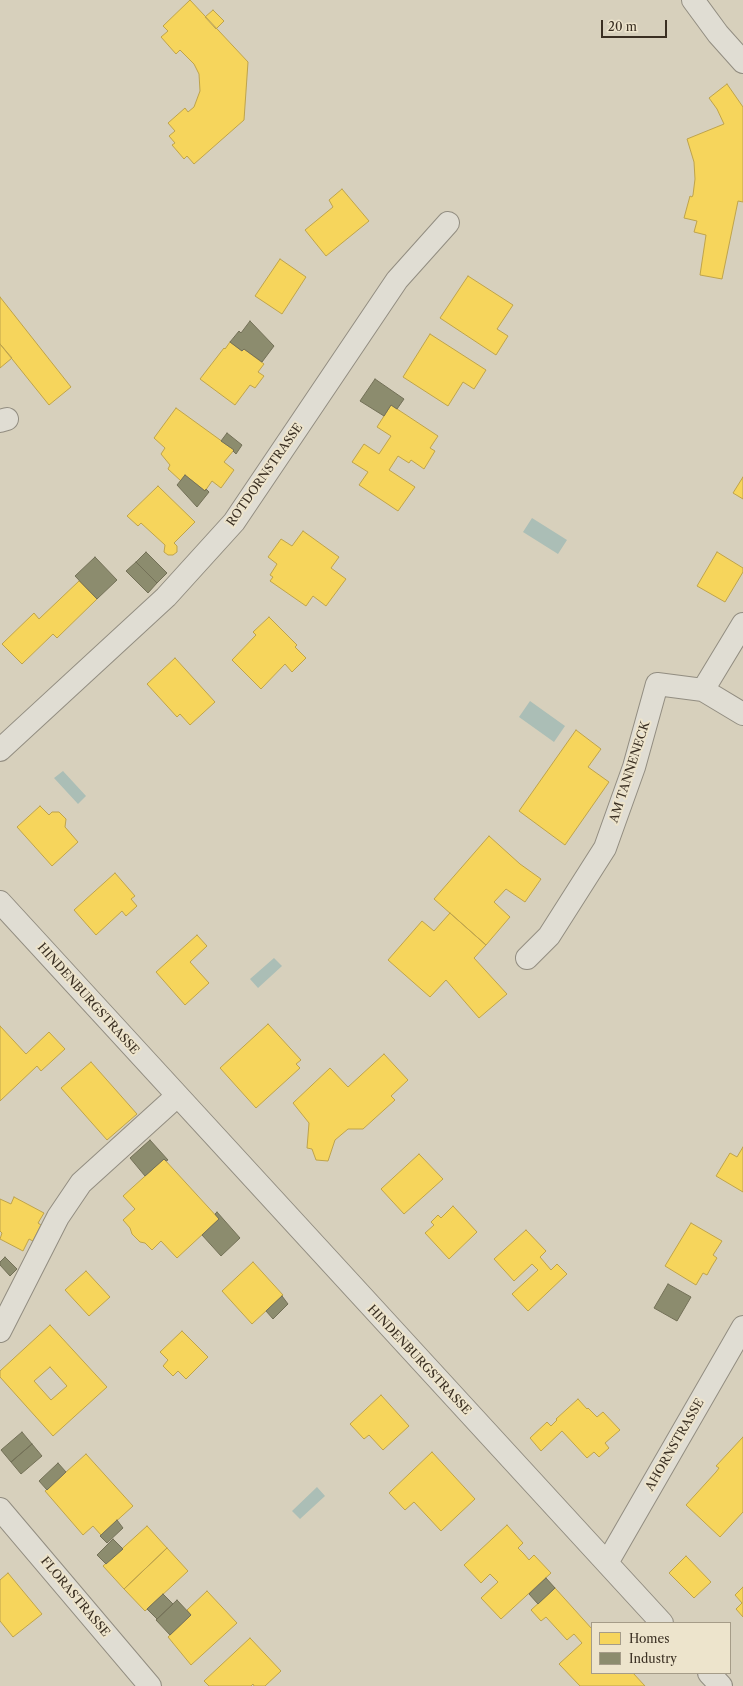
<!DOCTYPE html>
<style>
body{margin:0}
#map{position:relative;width:743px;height:1686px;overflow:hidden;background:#d7d0bc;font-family:"Libre Caslon Text",serif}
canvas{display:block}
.legend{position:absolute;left:591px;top:1622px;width:140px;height:52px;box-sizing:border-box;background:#ede4cc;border:1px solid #a59c88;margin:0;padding:5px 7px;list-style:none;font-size:12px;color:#3a2f22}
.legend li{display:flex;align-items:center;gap:8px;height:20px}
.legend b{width:20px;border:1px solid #a59c88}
.scale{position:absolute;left:601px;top:20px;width:66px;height:18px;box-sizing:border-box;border:2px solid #3a2f22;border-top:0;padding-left:5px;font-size:12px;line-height:14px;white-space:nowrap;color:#3a2f22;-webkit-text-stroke:3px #ede4cc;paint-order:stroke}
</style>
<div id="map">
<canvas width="743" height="1686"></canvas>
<ul class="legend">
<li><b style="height:11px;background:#f6d55c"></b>Homes</li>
<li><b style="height:11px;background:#8c8c6e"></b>Industry</li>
</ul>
<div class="scale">20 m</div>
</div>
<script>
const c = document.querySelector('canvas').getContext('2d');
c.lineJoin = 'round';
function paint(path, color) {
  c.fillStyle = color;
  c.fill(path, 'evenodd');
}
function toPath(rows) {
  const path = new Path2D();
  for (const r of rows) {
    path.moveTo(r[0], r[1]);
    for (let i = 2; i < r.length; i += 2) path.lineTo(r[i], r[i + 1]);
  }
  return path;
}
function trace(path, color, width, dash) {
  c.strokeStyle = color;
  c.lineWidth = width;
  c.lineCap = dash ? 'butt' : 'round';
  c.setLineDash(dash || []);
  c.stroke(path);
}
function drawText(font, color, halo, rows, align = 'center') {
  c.font = font + ' "Libre Caslon Text",serif';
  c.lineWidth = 4;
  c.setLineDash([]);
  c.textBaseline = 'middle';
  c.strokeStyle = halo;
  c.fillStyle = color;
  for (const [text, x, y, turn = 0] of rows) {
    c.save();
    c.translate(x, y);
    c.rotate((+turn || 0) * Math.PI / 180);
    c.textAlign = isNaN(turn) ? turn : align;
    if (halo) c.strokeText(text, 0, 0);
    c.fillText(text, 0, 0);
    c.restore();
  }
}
paint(toPath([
 [532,518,567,540,558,554,523,532],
 [530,701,565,726,554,742,519,717],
 [63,771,86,796,78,804,54,778],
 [274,958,282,966,258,988,250,979],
 [317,1487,325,1496,300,1519,292,1511]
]), '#abbeb6');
const homes = toPath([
 [190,0,248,62,244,120,194,164,187,156,184,159,172,145,175,143,169,136,175,131,168,123,185,108,188,112,194,107,200,91,199,74,194,64,180,50,176,54,161,37,168,31,163,26,190,0],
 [213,10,224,21,216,29,205,17,213,10],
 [727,84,743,107,743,202,738,201,722,279,700,275,706,235,694,232,697,221,684,218,690,196,692,197,693,195,695,179,694,162,687,139,724,124,717,109,709,98,727,84],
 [342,189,369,221,326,256,305,230,333,207,329,200,342,189],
 [280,259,306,277,282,314,255,296,280,259],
 [468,276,513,305,497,329,508,336,496,355,440,318,468,276],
 [0,297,71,387,49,405,0,344,0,297],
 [430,334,486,370,474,389,463,382,448,406,403,377,430,334],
 [230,342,242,351,244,349,264,364,258,372,264,376,255,388,250,385,235,405,200,379,224,348,225,349,230,342],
 [0,344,12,358,0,368,0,344],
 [391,405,438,436,430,448,435,451,424,469,411,460,409,463,398,456,389,470,415,487,398,511,359,485,368,472,352,462,364,444,379,454,391,436,377,427,391,405],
 [176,408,234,450,224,462,234,470,221,488,212,481,205,491,185,475,181,481,168,469,170,465,161,454,165,448,154,438,176,408],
 [743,477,743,499,733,493,743,477],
 [158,486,195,522,174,543,177,546,177,552,173,555,168,555,164,552,165,545,141,523,138,526,127,516,158,486],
 [303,531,339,557,331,568,346,579,326,606,313,596,306,606,270,581,273,577,270,575,277,564,268,557,281,539,292,546,303,531],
 [717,552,743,568,743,572,725,602,697,586,717,552],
 [79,581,97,599,57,638,53,634,22,664,2,644,34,613,39,619,79,581],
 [269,617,297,645,295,647,306,658,292,672,285,664,261,689,232,660,256,635,253,632,269,617],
 [175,658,215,702,190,725,180,714,177,717,147,684,175,658],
 [576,730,601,749,588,767,609,782,565,845,519,811,576,730],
 [40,806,49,815,52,812,59,812,66,819,65,827,78,842,52,866,17,827,40,806],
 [489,836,520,864,541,879,525,902,506,889,494,902,510,917,486,945,434,899,489,836],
 [115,873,135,896,131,899,137,906,126,916,122,911,96,935,74,910,115,873],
 [450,913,486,945,474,958,507,994,479,1018,446,980,430,997,388,960,422,921,434,931,450,913],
 [197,935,207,946,190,962,209,983,185,1005,156,972,197,935],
 [268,1024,301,1060,296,1064,300,1068,256,1108,220,1068,268,1024],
 [0,1026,26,1054,49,1032,65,1049,41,1071,37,1066,0,1101,0,1026],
 [384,1054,408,1080,391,1096,395,1100,363,1129,348,1129,335,1140,328,1161,316,1160,312,1149,307,1148,309,1123,293,1103,330,1068,348,1087,384,1054],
 [91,1062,137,1114,107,1140,61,1088,91,1062],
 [743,1147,743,1192,716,1176,730,1153,737,1157,743,1147],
 [419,1154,443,1179,404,1214,381,1189,419,1154],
 [164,1159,219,1219,177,1258,161,1241,152,1250,145,1243,140,1242,132,1234,130,1228,123,1220,135,1209,123,1196,164,1159],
 [14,1197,44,1213,38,1223,41,1225,33,1241,29,1239,23,1251,0,1239,2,1233,0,1231,0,1199,11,1204,14,1197],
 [453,1206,477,1232,449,1259,425,1233,434,1225,431,1222,438,1215,441,1218,453,1206],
 [691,1223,722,1241,713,1255,717,1258,712,1266,707,1275,703,1273,696,1285,665,1266,691,1223],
 [526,1230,546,1251,540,1257,551,1270,557,1264,567,1274,528,1311,512,1294,538,1270,532,1264,514,1281,494,1259,526,1230],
 [253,1262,283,1295,252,1324,222,1291,253,1262],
 [86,1271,110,1297,89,1316,65,1290,86,1271],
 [50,1325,107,1387,53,1436,0,1377,0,1371,50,1325],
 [50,1367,67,1386,51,1400,34,1381,50,1367],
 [182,1331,208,1357,186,1379,178,1371,173,1376,163,1366,168,1360,160,1352,182,1331],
 [381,1395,409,1426,383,1450,369,1435,364,1439,350,1424,381,1395],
 [578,1399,587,1409,588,1408,597,1417,603,1412,620,1430,605,1443,609,1448,599,1457,594,1452,587,1458,562,1431,541,1451,530,1438,547,1422,551,1426,557,1420,556,1419,578,1399],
 [743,1437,743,1512,720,1537,686,1505,716,1472,719,1468,716,1466,743,1437],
 [432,1452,475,1499,441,1531,414,1502,405,1510,389,1493,432,1452],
 [86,1454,133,1506,101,1535,93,1526,83,1535,45,1491,86,1454],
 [507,1525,523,1543,518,1548,524,1554,529,1560,534,1555,551,1573,501,1619,481,1598,498,1582,490,1574,481,1583,464,1565,507,1525],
 [147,1526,167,1548,124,1589,103,1566,147,1526],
 [167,1548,188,1571,145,1611,124,1589,167,1548],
 [686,1556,711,1582,694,1598,669,1573,686,1556],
 [8,1573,42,1614,13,1637,0,1621,0,1580,8,1573],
 [743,1587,743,1617,736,1609,742,1603,735,1595,743,1587],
 [555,1588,592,1629,592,1673,633,1673,645,1686,580,1686,559,1664,582,1643,574,1634,567,1640,546,1617,541,1621,531,1610,555,1588],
 [207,1591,237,1623,191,1665,168,1637,191,1615,187,1610,207,1591],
 [250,1638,281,1671,265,1686,254,1686,253,1684,251,1686,209,1686,204,1681,250,1638]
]);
paint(homes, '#f6d55c');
trace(homes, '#bea34b', 1);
const industry = toPath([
 [250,321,274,346,262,362,244,349,242,351,230,342,239,331,241,333,250,321],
 [375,379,404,399,397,409,391,405,384,416,360,401,375,379],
 [227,433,242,445,236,454,233,451,234,450,221,441,227,433],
 [185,475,205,491,206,489,209,492,197,507,177,485,185,475],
 [146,552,167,573,157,583,136,562,146,552],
 [95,557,117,580,97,599,75,576,95,557],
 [136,562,157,583,148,593,126,571,136,562],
 [150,1140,168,1160,166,1161,164,1159,145,1176,130,1158,150,1140],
 [217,1212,240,1238,221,1256,202,1235,219,1219,215,1214,217,1212],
 [5,1257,17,1269,10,1276,0,1265,0,1262,5,1257],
 [668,1284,691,1297,677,1321,654,1308,668,1284],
 [282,1296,288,1304,273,1319,266,1311,282,1296],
 [22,1432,32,1444,11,1462,1,1450,22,1432],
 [32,1444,42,1456,21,1474,11,1462,32,1444],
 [58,1463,66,1472,47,1490,39,1481,58,1463],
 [117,1520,123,1528,107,1543,100,1536,117,1520],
 [113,1539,123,1549,106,1564,97,1555,113,1539],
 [546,1578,555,1588,538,1604,529,1594,546,1578],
 [163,1594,173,1604,157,1619,147,1609,163,1594],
 [177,1600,191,1615,170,1635,156,1620,177,1600]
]);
paint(industry, '#8c8c6e');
trace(industry, '#737057', 1);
const minor = toPath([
 [693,0,718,34,743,62],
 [0,421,7,419],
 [703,690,743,714],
 [0,750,166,597,234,522,397,280,448,223],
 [0,902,662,1623],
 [527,958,549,936,605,848,634,767,657,684,703,690,743,624],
 [0,1331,58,1217,81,1183,177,1096],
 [0,1509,150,1686],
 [607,1563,743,1327],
 [709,1673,721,1686]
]);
trace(minor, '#928d81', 24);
trace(minor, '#e0ddd3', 22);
drawText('12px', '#3a2f22', '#ede4cc', [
 ["ROTDORNSTRASSE",265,475,-55],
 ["AM TANNENECK",630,772,-72],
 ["HINDENBURGSTRASSE",88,999,48],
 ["HINDENBURGSTRASSE",419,1360,47],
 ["AHORNSTRASSE",675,1445,-60],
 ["FLORASTRASSE",75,1597,50]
]);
</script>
